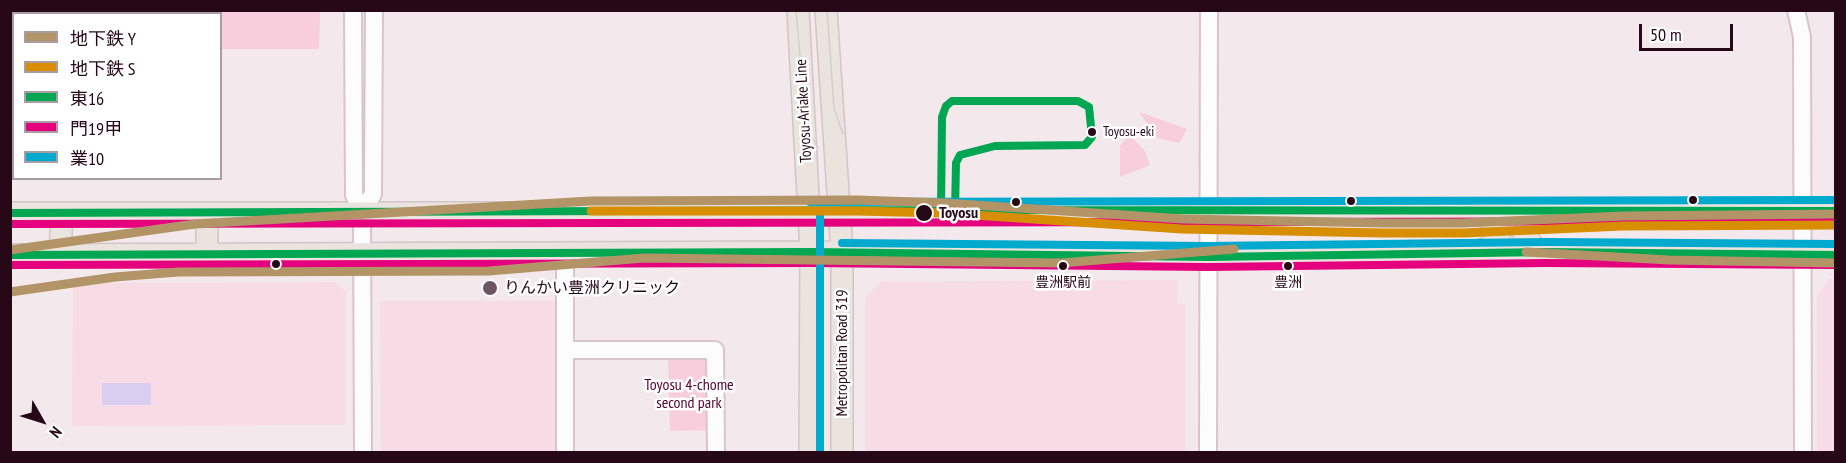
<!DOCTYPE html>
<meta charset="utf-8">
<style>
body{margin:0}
#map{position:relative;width:1846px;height:463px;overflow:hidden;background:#f3e8eb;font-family:"PT Sans Narrow","Noto Sans JP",sans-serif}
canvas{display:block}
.frame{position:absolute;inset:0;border:12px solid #270816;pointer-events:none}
.legend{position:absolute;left:12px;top:12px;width:210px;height:168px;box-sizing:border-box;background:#fff;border:2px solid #a99ca2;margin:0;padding:8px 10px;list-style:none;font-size:18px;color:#270816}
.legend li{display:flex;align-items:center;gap:12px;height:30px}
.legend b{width:30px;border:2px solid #a99ca2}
.north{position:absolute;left:12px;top:391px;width:60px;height:60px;-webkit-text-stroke:4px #fff;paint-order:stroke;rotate:129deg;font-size:16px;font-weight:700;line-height:24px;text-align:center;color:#270816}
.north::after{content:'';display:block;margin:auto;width:21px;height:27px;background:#270816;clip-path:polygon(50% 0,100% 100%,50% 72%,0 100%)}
.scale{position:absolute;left:1639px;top:24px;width:94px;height:27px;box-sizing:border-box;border:3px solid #270816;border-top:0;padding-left:8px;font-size:18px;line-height:21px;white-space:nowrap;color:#270816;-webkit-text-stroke:4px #fff;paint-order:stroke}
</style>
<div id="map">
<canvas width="1846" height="463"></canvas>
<div class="frame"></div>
<ul class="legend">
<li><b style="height:8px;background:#b29467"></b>地下鉄 Y</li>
<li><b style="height:8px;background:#d88e03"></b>地下鉄 S</li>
<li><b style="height:8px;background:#00a651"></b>東16</li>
<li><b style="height:8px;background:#e5007d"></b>門19甲</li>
<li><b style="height:8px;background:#00a9ce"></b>業10</li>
</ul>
<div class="north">N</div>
<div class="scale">50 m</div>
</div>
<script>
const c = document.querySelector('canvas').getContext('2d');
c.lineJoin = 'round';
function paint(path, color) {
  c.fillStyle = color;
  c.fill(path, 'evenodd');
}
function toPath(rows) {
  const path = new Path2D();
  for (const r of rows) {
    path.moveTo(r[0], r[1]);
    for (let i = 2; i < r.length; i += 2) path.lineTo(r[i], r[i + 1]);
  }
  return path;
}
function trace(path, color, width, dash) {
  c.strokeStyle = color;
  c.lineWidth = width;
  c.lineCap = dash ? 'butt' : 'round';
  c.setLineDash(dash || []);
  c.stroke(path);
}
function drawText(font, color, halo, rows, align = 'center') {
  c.font = font + ' "PT Sans Narrow","Noto Sans JP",sans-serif';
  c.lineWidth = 5;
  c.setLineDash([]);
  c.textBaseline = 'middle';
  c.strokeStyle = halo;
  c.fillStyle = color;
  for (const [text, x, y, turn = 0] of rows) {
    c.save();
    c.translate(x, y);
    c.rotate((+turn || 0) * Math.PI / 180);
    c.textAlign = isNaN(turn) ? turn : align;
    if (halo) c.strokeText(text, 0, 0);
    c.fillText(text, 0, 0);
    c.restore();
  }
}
paint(toPath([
 [1829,279,1836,279,1835,452,1817,452,1817,296],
 [1178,280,1177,304,1185,304,1185,452,865,452,865,297,880,282],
 [336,282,346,292,346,425,72,426,73,283],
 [380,301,556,301,557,452,381,452]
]), '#f7dce6');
paint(toPath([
 [194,10,320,11,319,49,221,49,220,14,193,13],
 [1139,112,1187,129,1182,138,1179,143,1157,138],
 [1129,134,1145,151,1150,165,1120,177,1120,146],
 [668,356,709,358,709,430,670,431]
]), '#f8cddc');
paint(toPath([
 [102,383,151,383,151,405,102,405]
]), '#d9cef0');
const minor = toPath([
 [353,10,354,195,362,212,363,452],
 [1796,10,1802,37,1803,452],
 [362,212,373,194,374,10],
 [565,350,715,350,716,452],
 [565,452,565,254],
 [1208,452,1209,10]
]);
const major = toPath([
 [798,10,811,252,810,452],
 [826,10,842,253,842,452],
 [1474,212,1492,220,1500,233,1491,246,1477,252],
 [1542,212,1529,222,1524,234,1538,252,1546,252],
 [10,213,646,213,941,210,1836,211],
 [207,213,207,255],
 [60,254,62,213],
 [10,255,811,252,1208,257,1546,252,1836,255]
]);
trace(minor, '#dac4cc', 20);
trace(major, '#d0c6c9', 24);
trace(minor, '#fdfcfc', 16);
trace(major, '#eae3de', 21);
trace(toPath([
 [796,10,805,113,809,131,818,148],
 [827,10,834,108,843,134]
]), '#d4ced1', 1.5);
trace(toPath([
 [941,210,942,117,946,106,952,101,1078,101,1089,107,1092,137,1085,145,995,146,960,155,956,163,955,210],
 [955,210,1836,211],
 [10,213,941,210],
 [10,255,811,252,1208,257,1546,252,1836,255]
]), '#00a651', 8);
trace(toPath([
 [10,224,1836,221],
 [10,265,811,263,1208,267,1546,263,1836,265]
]), '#e5007d', 8);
trace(toPath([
 [810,202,1836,200],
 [820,212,820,452],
 [842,243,1208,246,1546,242,1836,244]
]), '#00a9ce', 8);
trace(toPath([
 [10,250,195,224,591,201,857,200,945,203,1183,219,1384,223,1463,223,1623,216,1836,214],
 [1526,252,1669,260,1836,263],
 [10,292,115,277,178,272,489,271,644,258,1061,263,1234,249]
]), '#b29467', 9);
trace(toPath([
 [591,211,857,211,944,213,1182,229,1384,233,1463,233,1623,226,1836,225]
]), '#d88e03', 9);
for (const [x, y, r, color] of [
 [1092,132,5,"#270816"],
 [1693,200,5,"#270816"],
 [1351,201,5,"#270816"],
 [1016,202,5,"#270816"],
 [924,213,9,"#270816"],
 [276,264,5,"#270816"],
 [1063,266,5,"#270816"],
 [1288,266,5,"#270816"],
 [490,288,8,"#6e5661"]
]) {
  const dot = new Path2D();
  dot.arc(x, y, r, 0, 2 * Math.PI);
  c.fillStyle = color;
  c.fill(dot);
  trace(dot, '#fff', 2);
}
drawText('14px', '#270816', '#fff', [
 ["Toyosu-eki",1103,132,"left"],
 ["豊洲駅前",1063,283],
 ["豊洲",1288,283]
]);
drawText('16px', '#270816', '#fff', [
 ["Toyosu-Ariake Line",804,111,-93],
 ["Metropolitan Road 319",842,353,-90]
]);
drawText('bold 16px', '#270816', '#fff', [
 ["Toyosu",939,213]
], 'left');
drawText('16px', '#270816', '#fff', [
 ["りんかい豊洲クリニック",504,288]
], 'left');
drawText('16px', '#53012e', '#fff', [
 ["Toyosu 4-chome",689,385],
 ["second park",689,403]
]);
</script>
